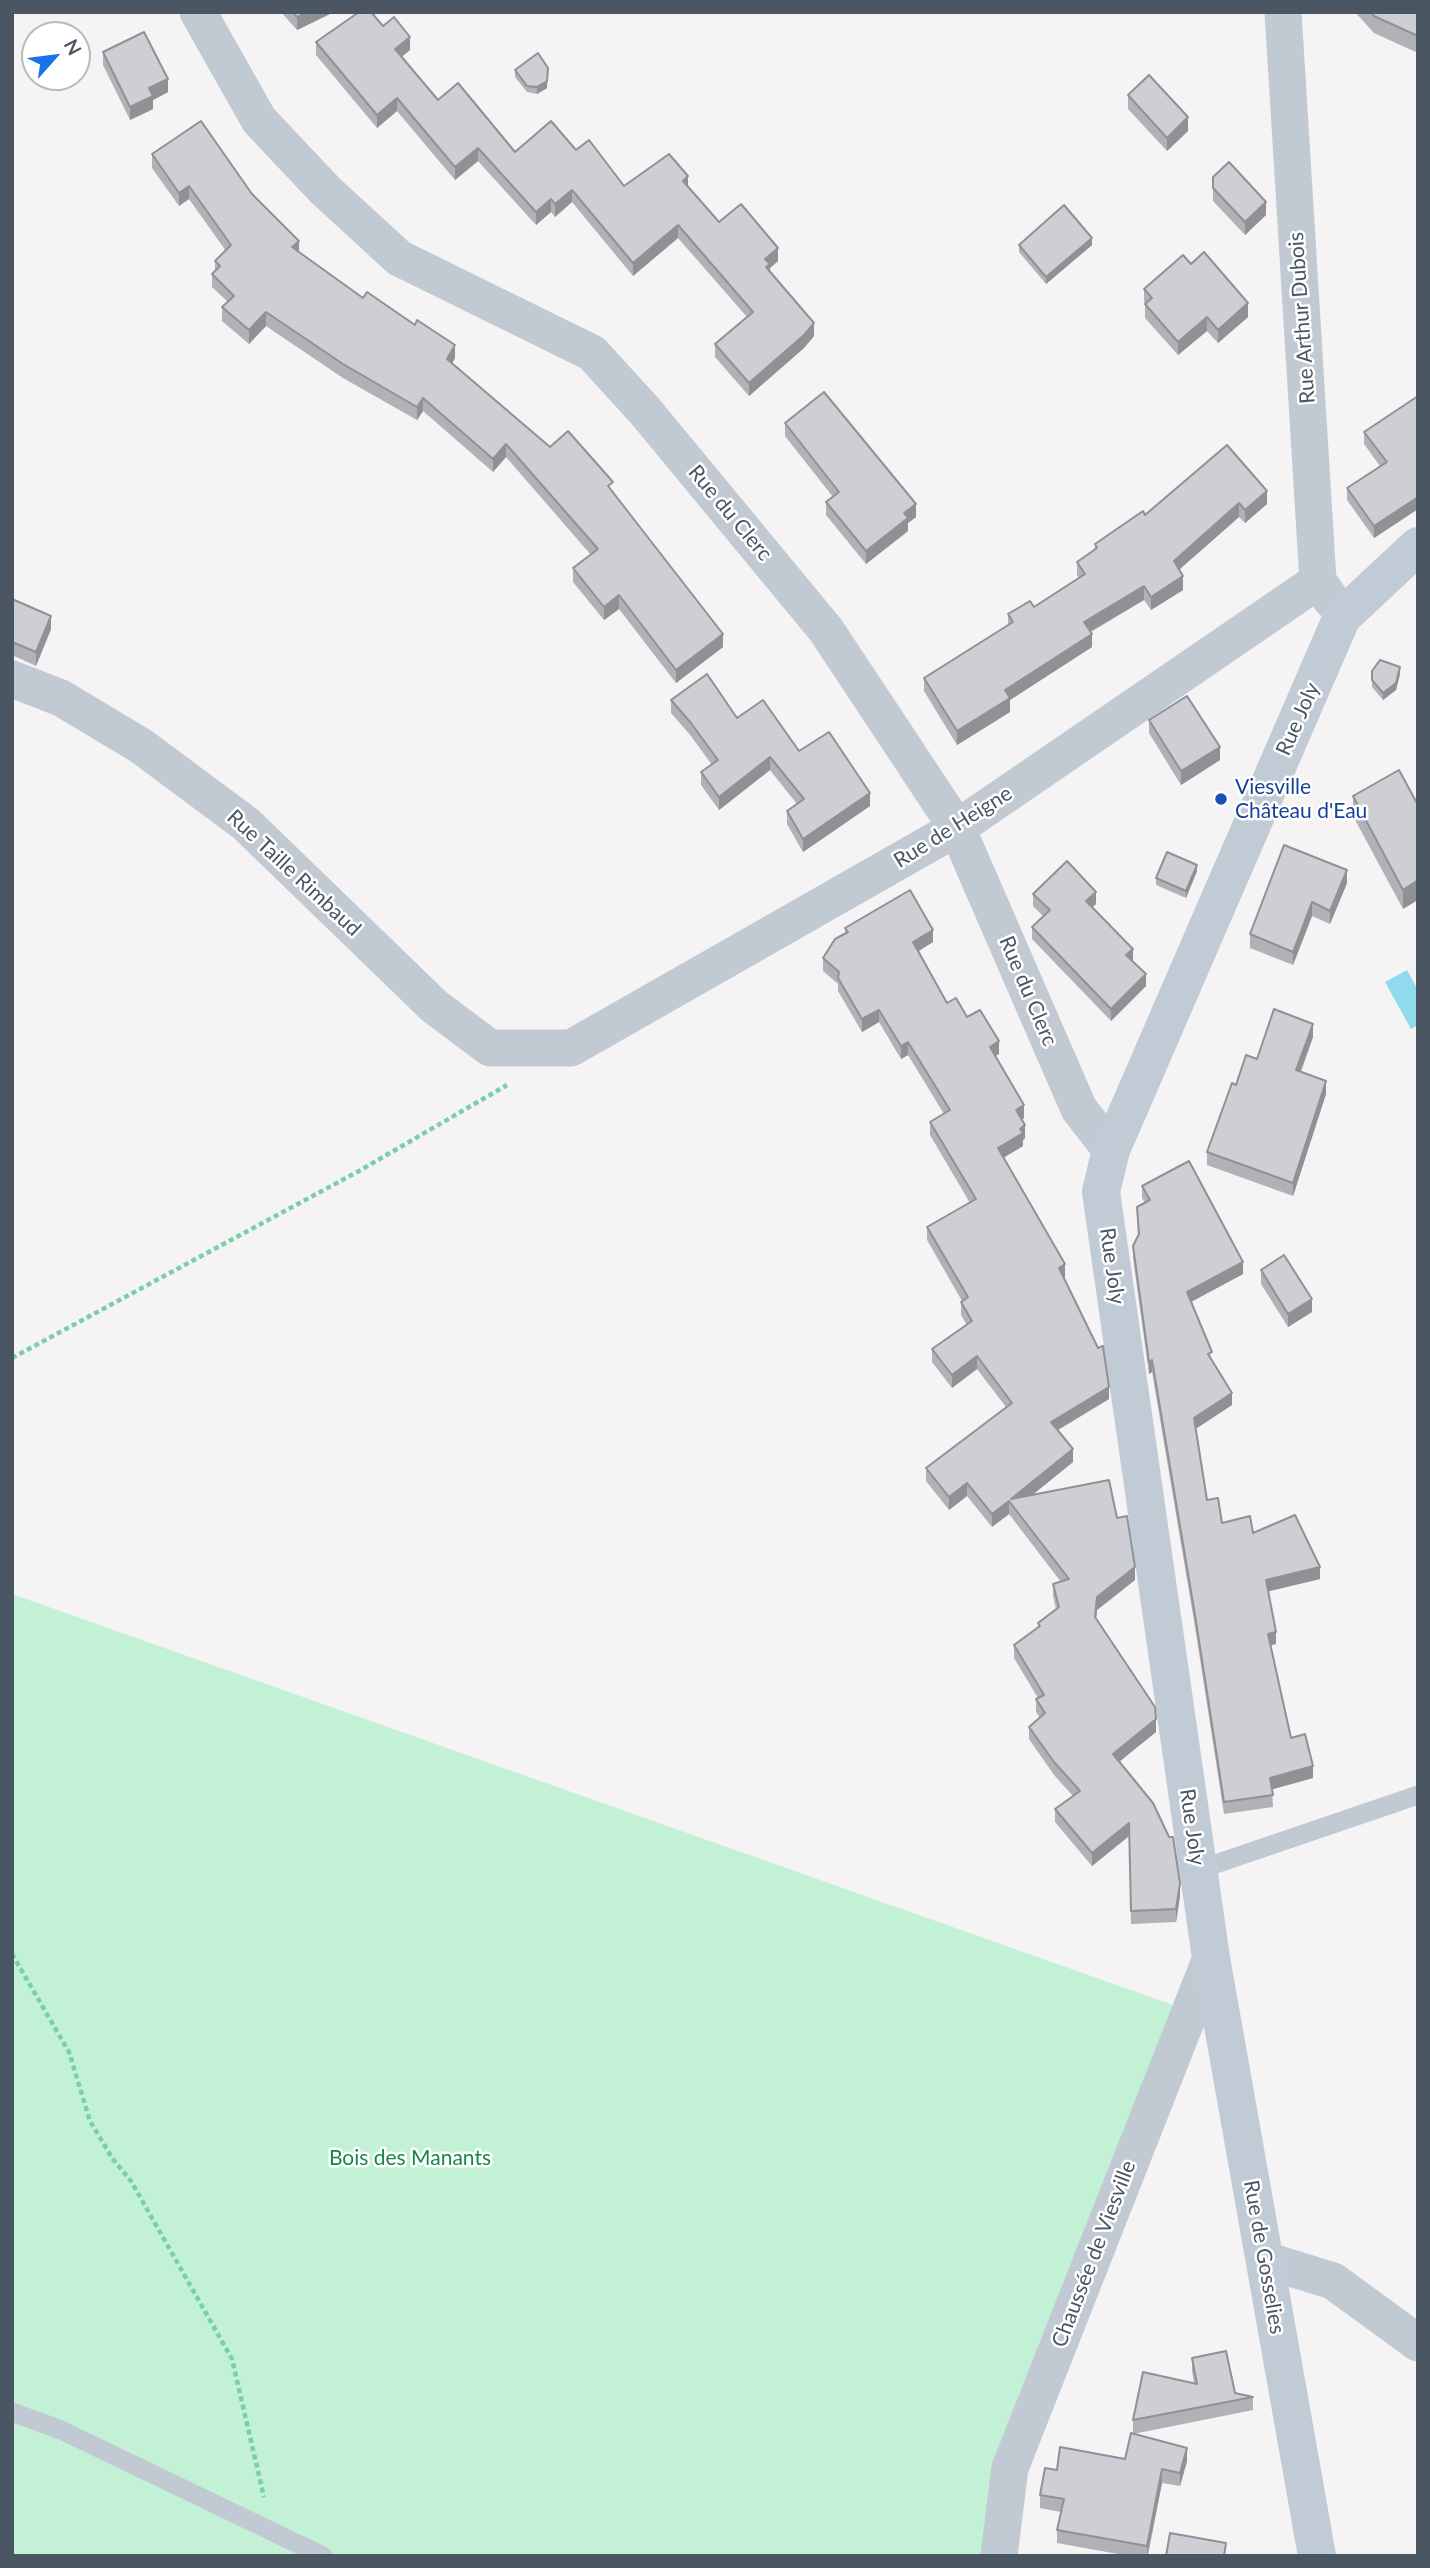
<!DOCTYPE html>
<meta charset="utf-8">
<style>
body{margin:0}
#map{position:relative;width:1430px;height:2568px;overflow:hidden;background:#f5f3f3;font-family:Lato,sans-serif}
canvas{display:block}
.frame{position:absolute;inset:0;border:14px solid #4a5661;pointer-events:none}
.north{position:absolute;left:21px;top:21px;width:70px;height:70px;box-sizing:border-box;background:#fff;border:2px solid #b7bbc0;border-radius:50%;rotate:62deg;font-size:19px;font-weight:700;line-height:28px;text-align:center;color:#4a5661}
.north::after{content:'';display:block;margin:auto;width:24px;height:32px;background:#1a73e8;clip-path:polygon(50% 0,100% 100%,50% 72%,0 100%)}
</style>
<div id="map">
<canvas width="1430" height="2568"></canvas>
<div class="frame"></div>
<div class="north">N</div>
</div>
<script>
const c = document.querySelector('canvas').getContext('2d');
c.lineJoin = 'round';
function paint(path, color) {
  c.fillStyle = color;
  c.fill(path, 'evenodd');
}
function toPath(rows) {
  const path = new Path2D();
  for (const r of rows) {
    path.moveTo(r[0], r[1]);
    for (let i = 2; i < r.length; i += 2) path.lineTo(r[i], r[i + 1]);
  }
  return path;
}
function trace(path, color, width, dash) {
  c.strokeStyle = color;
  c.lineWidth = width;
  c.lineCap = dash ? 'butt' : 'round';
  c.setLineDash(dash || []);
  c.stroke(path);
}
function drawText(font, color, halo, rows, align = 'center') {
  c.font = font + ' Lato,sans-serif';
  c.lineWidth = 5;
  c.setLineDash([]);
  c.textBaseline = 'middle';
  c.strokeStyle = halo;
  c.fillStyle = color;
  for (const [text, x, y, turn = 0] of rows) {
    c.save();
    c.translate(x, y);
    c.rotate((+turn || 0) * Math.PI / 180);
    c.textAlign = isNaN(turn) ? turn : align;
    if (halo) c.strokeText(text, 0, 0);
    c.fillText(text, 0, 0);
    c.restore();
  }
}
paint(toPath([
 [12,1594,1173,2005,983,2556,12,2556]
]), '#c3f1d5');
paint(toPath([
 [1407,970,1418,990,1418,1025,1411,1029,1385,982]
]), '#90daee');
trace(toPath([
 [12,1358,359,1171,507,1085],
 [12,1954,69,2052,90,2121,112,2158,131,2181,232,2359,264,2497]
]), '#7ad0a6', 4.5, [5, 3.5]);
trace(toPath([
 [1198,1870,1418,1795],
 [12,2412,61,2430,323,2556]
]), '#c1cad2', 19);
trace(toPath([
 [198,12,259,120,325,190,399,258,592,353,645,411,826,630,957,828,1079,1109,1111,1150],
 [1283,12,1318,581,1332,601],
 [12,679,61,698,141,746,246,824,434,1006,490,1048,571,1048,957,828,1318,581],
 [1265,2260,1333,2281,1418,2343],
 [999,2556,1010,2468,1211,1958]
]), '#c1cad2', 37);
trace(toPath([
 [1317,2556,1211,1958,1101,1192,1111,1150,1342,617,1418,546]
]), '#c1cbd6', 38);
paint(toPath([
 [281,12,334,12,297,30],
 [1355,12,1418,12,1418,53,1374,33],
 [383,26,410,50,401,57,438,100,515,152,576,150,624,186,688,187,719,222,778,261,770,268,770,272,814,336,804,348,749,396,715,357,715,344,747,317,678,238,633,276,572,202,555,217,551,212,536,225,478,161,455,180,397,111,377,128,316,55,316,42],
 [103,52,168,92,153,100,153,109,130,120,103,65],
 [515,70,547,88,537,94,527,92,515,77],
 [1128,95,1188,131,1167,151,1128,109],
 [152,154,252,194,299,252,363,298,455,358,452,364,550,447,613,491,723,647,676,683,619,609,604,620,573,582,573,568,591,555,506,457,493,472,423,411,417,420,343,378,266,326,249,344,222,321,222,307,228,302,212,287,212,274,215,271,215,261,226,251,189,199,179,206,152,168],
 [1213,177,1266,215,1245,235,1213,201],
 [1019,245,1092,245,1046,284,1019,252],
 [1191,264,1248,317,1218,343,1207,331,1178,355,1145,318,1145,304,1146,304,1144,302,1144,289],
 [1418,396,1418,509,1374,538,1347,500,1347,488,1380,466,1364,444,1364,432],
 [785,423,916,517,908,523,908,531,866,564,826,515,826,502,833,497,785,436],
 [1227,445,1267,504,1245,523,1239,517,1179,570,1183,590,1151,610,1144,600,1091,632,1092,647,1010,700,1010,712,957,745,924,691,924,678,1008,625,1008,614,1034,607,1079,578,1077,575,1077,562,1095,550,1095,544,1145,515],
 [12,599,51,629,36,666,12,655],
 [1372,671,1400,674,1396,690,1383,700,1372,687],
 [671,700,737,718,799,751,870,806,803,852,787,824,787,811,797,804,770,770,719,810,701,785,701,772,712,765,691,736,671,713],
 [1149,720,1220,760,1181,785,1149,733],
 [1353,796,1418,805,1403,909,1353,816],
 [1197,871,1186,898,1156,885,1156,878],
 [1347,883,1330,924,1312,916,1293,965,1250,948,1250,934],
 [1033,894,1096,904,1092,907,1133,962,1146,986,1111,1021,1032,939,1032,927,1043,916,1033,906],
 [845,928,933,942,919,951,947,1003,967,1017,999,1054,995,1056,1024,1118,1022,1119,1025,1138,1023,1140,1023,1146,1003,1158,1065,1277,1064,1277,1109,1399,1058,1430,1073,1462,1032,1495,1117,1518,1135,1580,1097,1610,1096,1618,1156,1732,1119,1761,1180,1896,1176,1922,1131,1924,1129,1836,1092,1866,1055,1822,1055,1809,1073,1796,1054,1775,1029,1739,1029,1727,1040,1718,1036,1712,1036,1699,1038,1698,1014,1658,1014,1645,1038,1627,1038,1623,1056,1609,1053,1596,1053,1584,1061,1582,1009,1514,992,1527,967,1496,949,1510,926,1481,926,1468,1006,1407,977,1369,952,1388,932,1362,932,1349,967,1325,961,1315,961,1302,962,1301,927,1240,927,1227,970,1203,930,1135,930,1122,944,1114,908,1055,901,1059,879,1022,862,1032,838,991,838,984,823,971,823,958,845,934],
 [1313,1037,1301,1072,1326,1094,1293,1196,1207,1165,1207,1152,1257,1059],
 [1142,1186,1243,1274,1191,1302,1212,1360,1232,1405,1195,1429,1207,1500,1222,1523,1253,1533,1320,1579,1268,1591,1276,1644,1271,1645,1291,1738,1313,1778,1272,1789,1273,1807,1224,1814,1195,1627,1152,1372,1149,1374,1133,1258,1133,1246,1138,1236,1137,1207,1145,1203,1142,1198],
 [1261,1270,1312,1312,1288,1327,1261,1284],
 [1192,2358,1235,2393,1253,2397,1253,2410,1133,2434,1133,2420,1194,2383,1192,2371],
 [1125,2459,1187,2461,1180,2486,1162,2483,1148,2556,1129,2556,1057,2543,1057,2530,1061,2512,1040,2508,1040,2495,1057,2470]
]), '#b0b2b7');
paint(toPath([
 [306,12,334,12,297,30,297,17],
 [410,37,410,50,395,62,395,49],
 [548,68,547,88,537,94,537,87],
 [168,79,168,92,153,100,153,109,130,120,130,107,149,88],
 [397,98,397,111,377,128,377,115],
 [1188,117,1188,131,1167,151,1167,138],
 [478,148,478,161,455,180,455,167],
 [688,176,688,189,683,181],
 [189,186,189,199,179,206,179,193],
 [572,190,572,202,555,217,555,204],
 [551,199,551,212,536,225,536,212],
 [1266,202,1266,215,1245,235,1245,222],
 [678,225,678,238,633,276,633,263],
 [1092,238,1092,245,1046,284,1046,277],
 [299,241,299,254,292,247],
 [778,248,778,261,770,268,770,277,766,280,765,259],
 [1248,303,1248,317,1218,343,1218,330],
 [266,312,266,326,249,344,249,330],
 [1207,317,1207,331,1178,355,1178,342],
 [814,323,814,336,804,348,749,396,749,383],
 [455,345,455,358,447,372,447,359],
 [423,398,423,411,417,420,417,407],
 [506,444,506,457,493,472,493,459],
 [1267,491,1267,504,1245,523,1245,510],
 [1418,497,1418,509,1374,538,1374,526],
 [1239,503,1239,517,1174,574,1174,561],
 [916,504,916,517,908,523,908,531,866,564,866,551,904,513],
 [1183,576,1183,590,1151,610,1151,597],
 [1144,586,1144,600,1084,635,1084,622],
 [619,595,619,609,604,620,604,607],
 [51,616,51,629,36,666,36,652],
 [723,634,723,647,676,683,676,670],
 [1092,634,1092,647,1010,700,1010,712,957,745,957,731,1005,690],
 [1400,667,1400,674,1396,690,1383,700,1383,693],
 [1220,747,1220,760,1181,785,1181,771],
 [770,757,770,770,719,810,719,797],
 [870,793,870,806,803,852,803,839],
 [1197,865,1197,871,1186,898,1186,891],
 [1347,870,1347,883,1330,924,1330,911],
 [1418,880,1418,900,1403,909,1403,890],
 [1096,892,1096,904,1086,913,1086,901],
 [1312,902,1312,916,1293,965,1293,952],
 [933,930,933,942,913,954,913,942],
 [1133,949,1133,961,1126,955],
 [1146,974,1146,986,1111,1021,1111,1009],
 [879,1010,879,1022,862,1032,862,1019],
 [1313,1024,1313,1037,1296,1083,1296,1070],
 [999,1041,999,1054,990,1059,990,1047],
 [908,1042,908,1055,901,1059,901,1046],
 [1326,1081,1326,1094,1293,1196,1293,1183],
 [1024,1105,1024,1118,1016,1123,1016,1110],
 [1025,1125,1025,1138,1023,1140,1023,1146,998,1161,998,1148],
 [1243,1262,1243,1274,1187,1304,1187,1292],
 [1065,1264,1065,1277,1059,1280,1059,1268],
 [1312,1299,1312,1312,1288,1327,1288,1314],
 [977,1356,977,1369,952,1388,952,1375],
 [1152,1360,1152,1372,1149,1374,1149,1362],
 [1109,1387,1109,1399,1051,1434,1051,1422],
 [1232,1393,1232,1405,1194,1430,1194,1418],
 [1073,1449,1073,1462,1015,1509,1011,1499],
 [967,1483,967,1496,949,1510,949,1497],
 [1009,1501,1009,1514,992,1527,992,1514],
 [1135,1567,1135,1580,1097,1610,1095,1630,1097,1597],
 [1320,1567,1320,1579,1266,1592,1266,1580],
 [1276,1632,1276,1644,1268,1646,1268,1634],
 [1156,1719,1156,1732,1113,1767,1113,1754],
 [1313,1766,1313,1778,1270,1790,1270,1778],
 [1129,1823,1129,1836,1092,1866,1092,1853],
 [1180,1883,1180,1896,1176,1922,1176,1909],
 [1187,2448,1187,2461,1180,2486,1180,2473],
 [1162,2469,1162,2483,1147,2556,1147,2546]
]), '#909195');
const building = toPath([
 [293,12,306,12,297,17,293,12],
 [359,12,371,12,383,26,394,17,410,37,395,49,438,100,458,83,515,152,551,121,576,150,589,140,624,186,669,154,688,176,683,181,719,222,741,204,778,248,765,259,770,264,766,267,814,323,804,335,749,383,715,344,753,312,678,225,633,263,572,190,555,204,551,199,536,212,478,148,455,167,397,98,377,115,316,42,359,12],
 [1371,12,1418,12,1418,36,1374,16,1371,12],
 [144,32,168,79,149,88,153,96,130,107,103,52,144,32],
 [538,53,548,68,547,81,537,87,527,86,515,70,538,53],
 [1149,75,1188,117,1167,138,1128,95,1149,75],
 [201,121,252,194,299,241,292,247,363,298,367,292,415,325,417,320,455,345,447,359,550,447,568,431,613,482,608,486,723,634,676,670,619,595,604,607,573,568,598,549,506,444,493,459,423,398,417,407,343,364,266,312,249,330,222,307,234,296,212,274,220,266,215,261,231,245,189,186,179,193,152,154,201,121],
 [1229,162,1266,202,1245,222,1213,188,1213,177,1229,162],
 [1064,205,1092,238,1046,277,1019,245,1064,205],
 [1204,252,1248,303,1218,330,1207,317,1178,342,1145,304,1152,298,1144,289,1183,255,1191,264,1204,252],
 [824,392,916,504,904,513,908,518,866,551,826,502,839,492,785,423,824,392],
 [1418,396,1418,497,1374,526,1347,488,1387,462,1364,432,1418,396],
 [1227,445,1267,491,1245,510,1239,503,1174,561,1183,576,1151,597,1144,586,1084,622,1092,634,1005,690,1010,698,957,731,924,678,1013,622,1008,614,1030,601,1034,607,1085,574,1077,562,1097,548,1095,544,1143,511,1145,515,1227,445],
 [12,599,51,616,36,652,12,642,12,599],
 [1380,660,1400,667,1396,683,1383,693,1372,680,1372,671,1380,660],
 [707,674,737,718,763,700,799,751,829,732,870,793,803,839,787,811,804,799,770,757,719,797,701,772,718,760,691,723,671,700,707,674],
 [1187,696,1220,747,1181,771,1149,720,1187,696],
 [1399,770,1418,805,1418,880,1403,890,1353,796,1399,770],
 [1284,845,1347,870,1330,911,1312,902,1293,952,1250,934,1284,845],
 [1167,852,1197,865,1186,891,1156,878,1167,852],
 [1067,861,1096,892,1086,901,1133,949,1126,955,1146,974,1111,1009,1032,927,1050,910,1033,894,1067,861],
 [910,890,933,930,913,942,947,1003,956,998,967,1017,980,1010,999,1041,990,1047,1024,1105,1016,1110,1025,1125,1020,1129,1023,1133,998,1148,1065,1264,1059,1268,1098,1348,1103,1346,1109,1387,1051,1422,1073,1449,1011,1499,1109,1480,1117,1518,1127,1516,1135,1567,1097,1597,1095,1617,1155,1707,1156,1719,1113,1754,1153,1803,1169,1837,1173,1837,1180,1883,1176,1909,1131,1911,1129,1823,1092,1853,1055,1809,1080,1791,1054,1762,1029,1727,1045,1713,1036,1699,1044,1695,1014,1645,1040,1626,1038,1623,1059,1607,1053,1584,1069,1579,1009,1501,992,1514,967,1483,949,1497,926,1468,1012,1403,977,1356,952,1375,932,1349,972,1321,961,1302,968,1297,927,1227,976,1199,930,1122,950,1110,908,1042,901,1046,879,1010,862,1019,838,978,839,972,823,958,835,939,848,932,845,928,910,890],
 [1274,1009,1313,1024,1296,1070,1326,1081,1293,1183,1207,1152,1232,1083,1236,1085,1246,1055,1257,1059,1274,1009],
 [1189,1161,1243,1262,1187,1292,1212,1352,1208,1354,1232,1393,1194,1418,1207,1500,1218,1498,1222,1523,1250,1516,1253,1533,1295,1515,1320,1567,1266,1580,1276,1632,1268,1634,1291,1738,1305,1734,1313,1766,1270,1778,1273,1795,1224,1802,1195,1615,1152,1360,1149,1362,1133,1246,1139,1234,1137,1207,1150,1200,1142,1186,1189,1161],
 [1284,1255,1312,1299,1288,1314,1261,1270,1284,1255],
 [1226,2351,1235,2393,1253,2397,1133,2420,1143,2372,1197,2384,1192,2358,1226,2351],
 [1131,2433,1187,2448,1180,2473,1162,2469,1147,2546,1057,2530,1064,2499,1040,2495,1045,2468,1057,2470,1060,2447,1125,2459,1131,2433],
 [1170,2533,1226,2543,1224,2556,1166,2556,1170,2533]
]);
paint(building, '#cdcfd5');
trace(building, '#909195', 2);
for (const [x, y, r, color] of [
 [1221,799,7,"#1a4fb4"]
]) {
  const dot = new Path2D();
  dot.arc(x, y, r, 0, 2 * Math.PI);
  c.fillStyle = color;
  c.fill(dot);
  trace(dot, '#fff', 2.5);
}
drawText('21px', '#4a5661', '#fff', [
 ["Rue Arthur Dubois",1302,318,-94],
 ["Rue du Clerc",730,513,50],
 ["Rue Joly",1298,719,-66],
 ["Rue de Heigne",953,827,-32],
 ["Rue Taille Rimbaud",294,873,43],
 ["Rue du Clerc",1028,991,67],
 ["Rue Joly",1112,1266,82],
 ["Rue Joly",1192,1827,82],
 ["Chaussée de Viesville",1094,2254,-69],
 ["Rue de Gosselies",1264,2257,80]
]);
drawText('21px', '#164399', '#fff', [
 ["Viesville",1235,787],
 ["Château d'Eau",1235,811]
], 'left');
drawText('21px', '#17864f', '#fff', [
 ["Bois des Manants",410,2158]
]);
</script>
